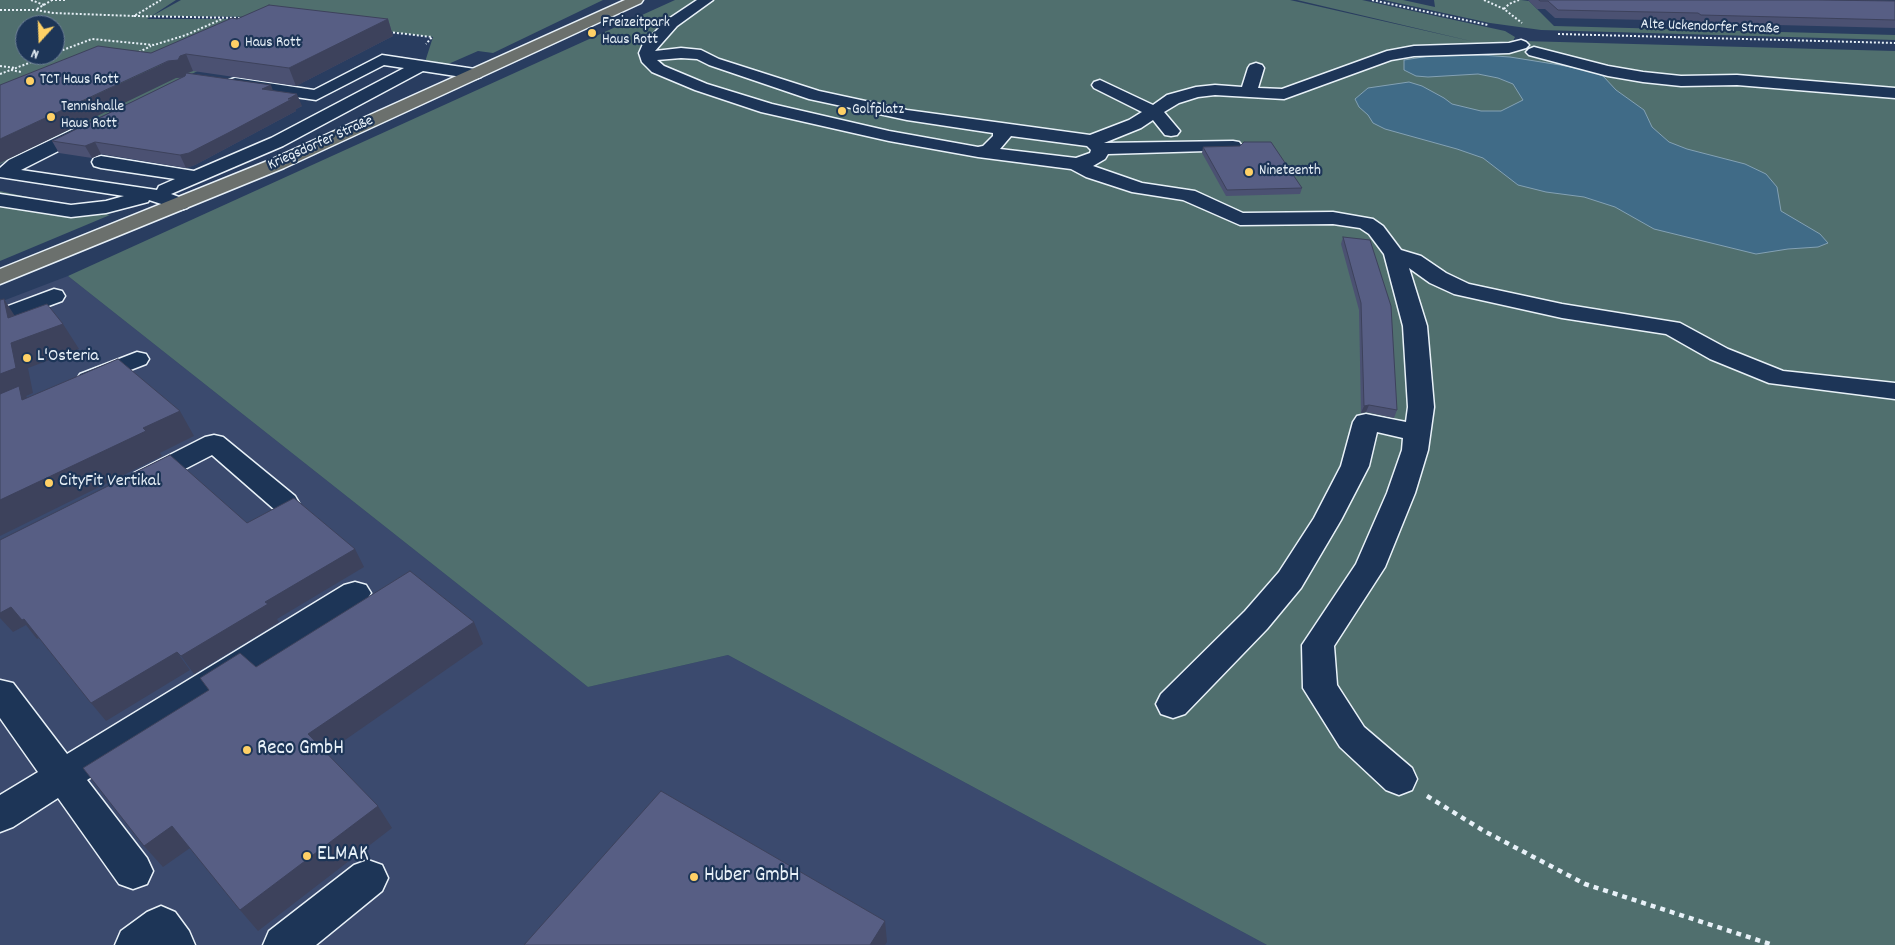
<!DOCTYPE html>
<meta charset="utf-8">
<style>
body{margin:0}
#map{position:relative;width:1895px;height:945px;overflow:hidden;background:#293d60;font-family:Dekko,sans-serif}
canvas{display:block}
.north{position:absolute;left:15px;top:15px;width:50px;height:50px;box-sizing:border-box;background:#1d3557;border:1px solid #6e8097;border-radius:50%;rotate:200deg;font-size:14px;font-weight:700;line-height:20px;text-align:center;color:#e8f1f8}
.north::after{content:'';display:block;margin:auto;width:18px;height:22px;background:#ffd166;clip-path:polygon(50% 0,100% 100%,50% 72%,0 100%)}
</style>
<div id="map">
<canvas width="1895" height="945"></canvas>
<div class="north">N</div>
</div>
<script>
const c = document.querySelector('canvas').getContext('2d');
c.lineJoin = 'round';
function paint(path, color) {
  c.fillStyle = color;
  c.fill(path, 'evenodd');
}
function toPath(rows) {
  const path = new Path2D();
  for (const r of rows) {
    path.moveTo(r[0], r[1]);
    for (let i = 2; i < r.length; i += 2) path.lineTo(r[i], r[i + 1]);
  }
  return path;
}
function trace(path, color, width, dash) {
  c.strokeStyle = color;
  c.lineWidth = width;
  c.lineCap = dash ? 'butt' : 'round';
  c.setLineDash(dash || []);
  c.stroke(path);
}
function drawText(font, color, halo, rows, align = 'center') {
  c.font = font + ' Dekko,sans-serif';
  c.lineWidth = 4.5;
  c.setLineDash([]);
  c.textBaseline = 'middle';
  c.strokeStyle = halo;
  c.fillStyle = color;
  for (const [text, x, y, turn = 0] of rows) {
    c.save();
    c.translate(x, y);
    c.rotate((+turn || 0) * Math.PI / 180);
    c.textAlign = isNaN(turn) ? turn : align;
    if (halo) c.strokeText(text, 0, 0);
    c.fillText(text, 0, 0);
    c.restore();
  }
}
paint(toPath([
 [68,276,588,687,728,655,1267,945,0,945,0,302]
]), '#3b4a6e');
paint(toPath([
 [0,0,176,0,147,19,267,19,217,62,0,164],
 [25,25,55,25,55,55,25,55],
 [181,0,603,0,493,53,478,51,446,65,425,62,433,37,271,17,152,16],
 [675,0,1290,0,1475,42,1297,0,1362,0,1505,31,1515,37,1512,43,1522,41,1895,51,1895,945,1267,945,728,655,588,687,68,276],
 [1384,0,1403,0,1435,7,1434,0,1521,0,1529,1,1554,26,1895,35,1895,40,1541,30,1490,23],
 [0,191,110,215,0,261]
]), '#506f6e');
const water = toPath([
 [1436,55,1481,55,1510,57,1560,65,1590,71,1603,76,1616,90,1644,110,1652,127,1669,142,1687,149,1745,164,1766,174,1777,187,1781,211,1820,234,1828,243,1818,247,1788,249,1756,254,1654,229,1615,207,1584,197,1546,192,1518,185,1483,158,1457,149,1385,129,1373,123,1368,115,1359,107,1355,99,1368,88,1409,82,1422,86,1444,98,1452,104,1481,111,1501,111,1523,100,1513,84,1498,78,1478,74,1428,77,1416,76,1404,70,1404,60,1436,55]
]);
paint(water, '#406b87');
trace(water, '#83a1b4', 1);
const minor = toPath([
 [697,0,713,0,677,26,655,51,681,48,701,50,719,59,819,91,907,110,1090,135,1129,120,1142,112,1094,88,1092,85,1094,82,1100,80,1153,105,1167,95,1196,87,1215,85,1242,87,1248,68,1250,65,1256,63,1262,65,1264,68,1258,88,1282,89,1387,51,1414,46,1509,43,1521,40,1526,42,1529,45,1526,48,1509,53,1414,56,1391,60,1284,99,1215,95,1198,97,1179,103,1164,112,1180,131,1177,135,1171,136,1165,135,1153,120,1141,128,1104,143,1233,141,1239,142,1242,146,1239,150,1108,154,1105,159,1093,166,1142,183,1195,191,1243,213,1333,212,1373,219,1383,226,1401,250,1421,256,1446,273,1469,284,1562,304,1680,323,1728,349,1783,371,1895,383,1895,399,1769,383,1710,359,1666,334,1562,318,1454,294,1430,283,1409,268,1427,326,1434,407,1428,450,1415,493,1385,567,1334,646,1337,685,1364,727,1412,768,1417,779,1412,790,1399,795,1386,790,1340,747,1303,688,1302,645,1356,564,1387,493,1402,450,1403,438,1377,432,1369,466,1341,520,1301,588,1267,629,1185,714,1173,718,1161,714,1156,704,1161,694,1245,611,1279,572,1314,518,1341,466,1353,422,1357,416,1366,414,1406,422,1408,407,1403,326,1384,254,1369,234,1360,228,1333,224,1240,225,1183,200,1132,192,1086,177,1071,169,978,157,889,141,761,112,695,90,652,72,642,62,639,53,643,44,667,20,697,0],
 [681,58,697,59,709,65,809,99,907,120,993,133,993,136,983,146,978,147,889,131,772,104,707,84,664,66,657,60,681,58],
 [1011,136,1087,146,1091,150,1090,153,1076,158,1000,149,1011,136],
 [1534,47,1608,66,1643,72,1681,76,1737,75,1895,88,1895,98,1737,85,1681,86,1643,82,1608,76,1529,55,1526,52,1529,49,1534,47],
 [382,55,475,69,481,71,483,74,481,77,475,79,423,71,283,146,171,194,187,200,190,204,187,208,180,210,149,200,148,202,106,213,71,217,0,206,0,194,71,205,106,201,124,196,0,177,0,168,9,160,82,125,88,124,94,125,97,129,94,133,21,170,157,190,159,186,175,179,101,168,94,166,92,162,94,158,101,156,194,171,271,138,404,68,384,65,316,100,235,88,229,86,227,83,229,80,235,78,314,90,382,55],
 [54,289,62,291,65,296,62,301,0,324,0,309,54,289],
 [137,352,146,354,149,359,146,364,89,386,80,384,77,379,80,374,137,352],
 [214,435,223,437,295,496,299,503,295,510,285,513,275,510,212,455,154,485,144,488,134,485,130,479,134,473,205,437,214,435],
 [355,582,366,585,371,593,366,601,87,780,147,858,153,871,147,884,133,889,119,884,58,798,13,827,0,832,0,795,38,772,0,718,0,680,13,683,67,754,344,585,355,582],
 [368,860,382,865,388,878,382,891,316,945,263,945,269,931,354,865,368,860],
 [161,906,175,912,189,931,195,945,115,945,121,931,147,912,161,906]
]);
const major = toPath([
 [625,0,643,0,641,3,284,168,0,284,0,269,270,160,625,0]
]);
trace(minor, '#e8f1f8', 3);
trace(major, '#e8f1f8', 3);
trace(toPath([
 [31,0,44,5],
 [51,0,67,0],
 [1372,0,1488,25],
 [1484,0,1504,9,1522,23],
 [37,9,52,0],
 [1504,9,1509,4,1519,0],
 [0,10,36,10,53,13,134,16,161,0],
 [134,16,244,18],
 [389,32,432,37,426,44],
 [1558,34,1895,43],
 [139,52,151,46],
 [55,53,92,39,154,45,186,35,222,19],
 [0,66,15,68],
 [11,70,21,72],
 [0,74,50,55]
]), '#e8f1f8', 2, [2, 2]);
trace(toPath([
 [1427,796,1484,831,1585,884,1773,945]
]), '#e8f1f8', 4.5, [5, 5]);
paint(minor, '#1d3557');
paint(major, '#6b706d');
paint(toPath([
 [1528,0,1819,0,1895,1,1895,28,1698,23,1695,21,1555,18,1545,9,1537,9],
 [237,19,388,19,393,36,296,86,193,71,188,73,273,91,302,106,296,109,296,111,195,165,186,168,101,154,92,158,59,153,52,141,181,78,176,78,151,53],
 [1203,147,1302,188,1300,194,1226,196,1202,153],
 [1343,237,1397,410,1394,418,1366,412,1361,413,1359,310,1341,244]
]), '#4b5172');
paint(toPath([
 [388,19,393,36,296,86,289,68],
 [186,54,193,71,187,73,186,77,176,78,0,163,0,139,180,56],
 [271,85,275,96,262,89],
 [297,94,302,106,296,109,296,111,195,165,186,168,180,155],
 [95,142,101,154,92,158,85,146],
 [4,299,20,324,63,324,79,349,28,368,33,393,26,396,37,412,0,406,0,374,11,343],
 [1369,405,1366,412,1361,413,1364,406],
 [180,411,194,436,160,453,162,456,0,536,0,500,143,428],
 [355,549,364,567,277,619,279,622,194,674,181,656,265,602],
 [11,607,24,619,39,638,37,639,26,625,13,632,0,618,0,613],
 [474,622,483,644,322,756,308,734],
 [177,652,190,670,106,721,91,703],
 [378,806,392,828,258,931,240,910],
 [172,826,190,848,163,867,144,846],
 [885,921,887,942,885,945,870,945]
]), '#3d425c');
const building = toPath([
 [1539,0,1819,0,1895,1,1895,20,1701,15,1698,13,1558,10,1548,1,1540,1,1539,0],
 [269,5,388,19,289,68,186,54,180,56,178,60,168,61,0,139,0,85,98,46,151,53,232,18,237,19,269,5],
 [186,73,271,85,262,89,297,94,288,99,292,99,228,133,189,153,180,155,95,142,85,146,52,141,185,76,186,73],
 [1244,142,1271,142,1302,188,1227,190,1203,147,1240,146,1244,142],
 [1343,237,1370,240,1391,306,1397,410,1369,405,1364,406,1361,303,1343,237],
 [4,299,8,318,47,304,63,324,11,343,16,368,0,374,0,300,4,299],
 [118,359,180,411,143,428,146,431,0,500,0,394,19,386,22,400,118,359],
 [170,455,247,523,294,498,355,549,265,602,268,604,181,656,177,652,91,703,24,619,22,620,11,607,0,613,0,540,170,455],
 [410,571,474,622,308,734,378,806,240,910,172,826,144,846,83,768,209,690,200,678,240,653,256,667,410,571],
 [661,791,885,921,870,945,524,945,661,791]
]);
paint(building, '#575e84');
trace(building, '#3d425c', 1);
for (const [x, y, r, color] of [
 [592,33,5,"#ffd166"],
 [235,44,5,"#ffd166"],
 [30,81,5,"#ffd166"],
 [842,111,5,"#ffd166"],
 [51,117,5,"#ffd166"],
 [1249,172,5,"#ffd166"],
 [27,358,5,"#ffd166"],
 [49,483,5,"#ffd166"],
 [247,750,5,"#ffd166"],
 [307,856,5,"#ffd166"],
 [694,877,5,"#ffd166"]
]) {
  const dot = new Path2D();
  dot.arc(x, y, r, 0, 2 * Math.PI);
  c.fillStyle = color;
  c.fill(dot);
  trace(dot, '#1d3557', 2);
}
drawText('15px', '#e8f1f8', '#1d3557', [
 ["Freizeitpark",602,24],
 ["Haus Rott",602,41],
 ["Haus Rott",245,44],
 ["TCT Haus Rott",40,81],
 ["Tennishalle",61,108],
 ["Haus Rott",61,125],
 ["Golfplatz",852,111],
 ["Nineteenth",1259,172]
], 'left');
drawText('15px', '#e8f1f8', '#1d3557', [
 ["Alte Uckendorfer Straße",1710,28,2],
 ["Kriegsdorfer Straße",321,144,-24]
]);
drawText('18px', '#e8f1f8', '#1d3557', [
 ["L'Osteria",37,358],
 ["CityFit Vertikal",59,483]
], 'left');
drawText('21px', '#e8f1f8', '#1d3557', [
 ["Reco GmbH",257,750],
 ["ELMAK",317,856],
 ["Huber GmbH",704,877]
], 'left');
</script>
